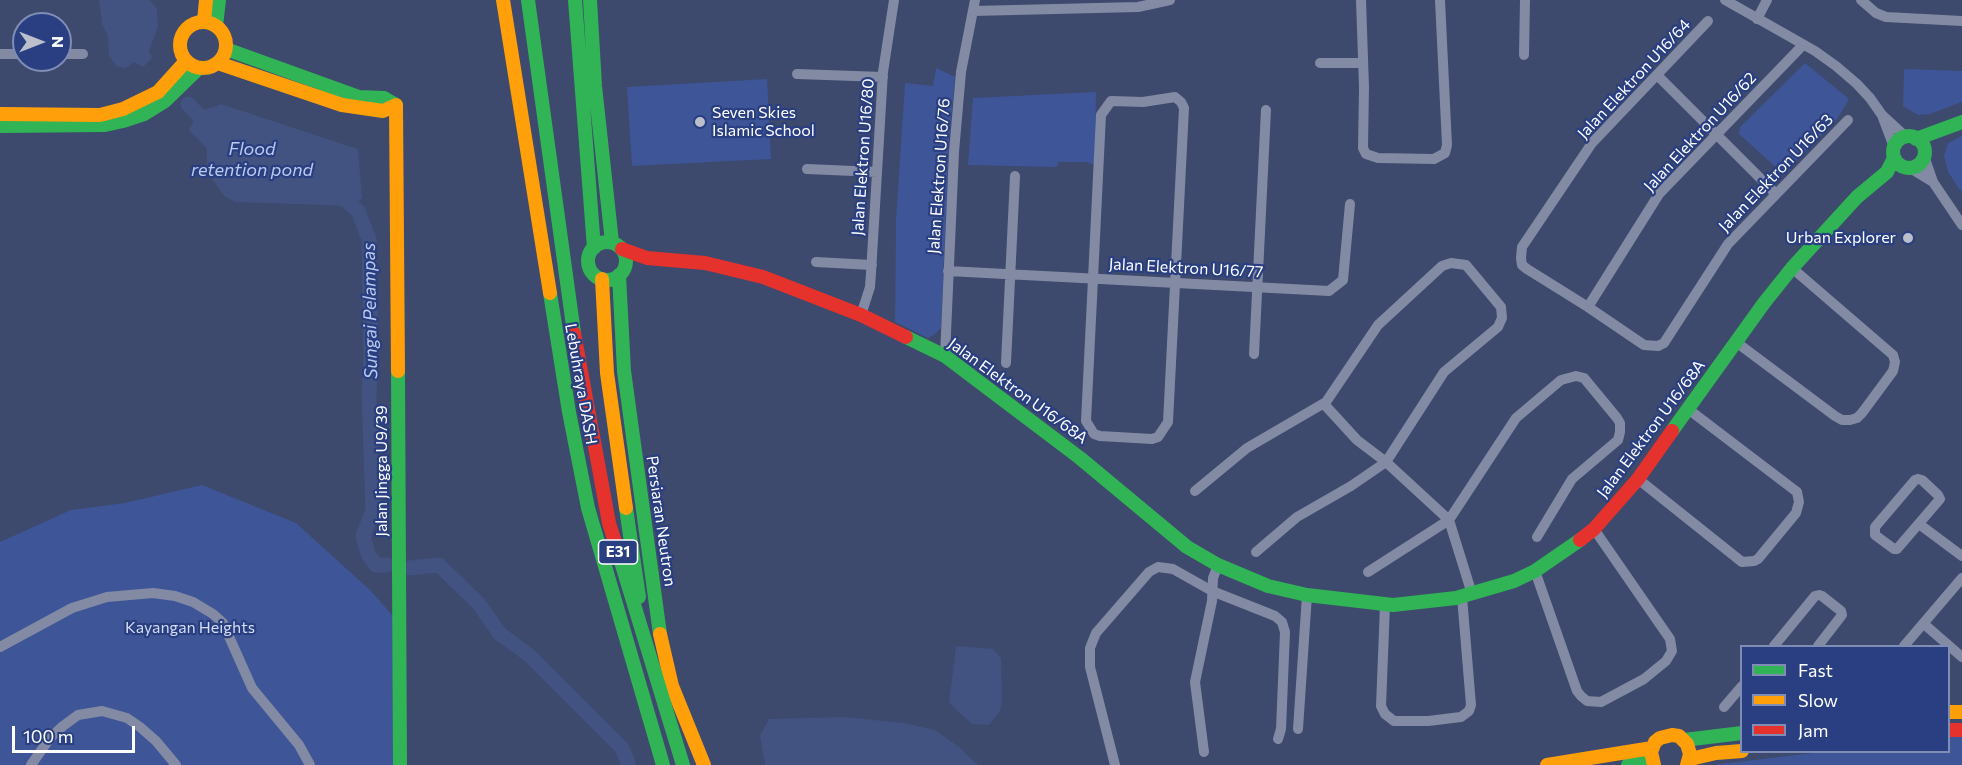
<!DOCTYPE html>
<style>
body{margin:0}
#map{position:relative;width:1962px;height:765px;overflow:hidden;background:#3d496d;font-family:Commissioner,sans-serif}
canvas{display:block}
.legend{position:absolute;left:1740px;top:645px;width:210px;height:108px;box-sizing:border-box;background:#293f81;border:2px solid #7f8cb3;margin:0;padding:8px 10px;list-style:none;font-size:18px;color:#fff}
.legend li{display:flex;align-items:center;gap:12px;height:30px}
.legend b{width:30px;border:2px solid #7f8cb3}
.north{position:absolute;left:12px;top:12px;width:60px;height:60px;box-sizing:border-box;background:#293f81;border:2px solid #7f8cb3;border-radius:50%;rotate:90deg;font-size:16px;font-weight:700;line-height:24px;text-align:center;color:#fff}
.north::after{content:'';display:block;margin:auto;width:21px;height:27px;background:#bbbfcc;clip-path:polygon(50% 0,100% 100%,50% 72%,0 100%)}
.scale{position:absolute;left:12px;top:726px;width:123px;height:27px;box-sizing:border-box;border:3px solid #fff;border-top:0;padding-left:8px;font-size:18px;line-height:21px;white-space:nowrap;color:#fff;-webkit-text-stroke:4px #293f81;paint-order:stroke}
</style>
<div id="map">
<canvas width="1962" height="765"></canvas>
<ul class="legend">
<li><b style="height:8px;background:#30b455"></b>Fast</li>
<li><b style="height:8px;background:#ff9f0a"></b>Slow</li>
<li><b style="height:8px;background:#e5322d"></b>Jam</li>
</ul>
<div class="north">N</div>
<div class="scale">100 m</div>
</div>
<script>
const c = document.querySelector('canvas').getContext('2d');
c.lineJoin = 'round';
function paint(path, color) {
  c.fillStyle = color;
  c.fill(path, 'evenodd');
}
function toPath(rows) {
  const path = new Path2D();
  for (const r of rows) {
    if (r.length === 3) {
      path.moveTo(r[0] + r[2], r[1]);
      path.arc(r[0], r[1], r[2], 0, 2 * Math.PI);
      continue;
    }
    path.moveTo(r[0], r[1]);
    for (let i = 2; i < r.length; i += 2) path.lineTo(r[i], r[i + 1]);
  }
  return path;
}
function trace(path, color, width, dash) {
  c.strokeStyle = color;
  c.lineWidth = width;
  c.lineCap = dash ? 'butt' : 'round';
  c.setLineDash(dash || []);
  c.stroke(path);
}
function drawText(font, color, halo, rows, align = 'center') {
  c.font = font + ' Commissioner,sans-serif';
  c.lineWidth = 4.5;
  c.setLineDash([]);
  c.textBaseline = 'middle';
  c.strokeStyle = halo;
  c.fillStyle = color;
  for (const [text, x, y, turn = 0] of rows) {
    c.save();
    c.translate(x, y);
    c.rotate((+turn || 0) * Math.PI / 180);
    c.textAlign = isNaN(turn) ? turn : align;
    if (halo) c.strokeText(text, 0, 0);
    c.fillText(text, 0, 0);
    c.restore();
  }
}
paint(toPath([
 [1805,63,1849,99,1838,118,1788,169,1780,171,1739,134,1740,127],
 [936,68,955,77,949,140,941,328,934,335,928,338,895,322,896,221,905,83,933,86],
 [1904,69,1962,71,1962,102,1930,114,1918,115,1903,106],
 [767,79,771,159,632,166,627,87],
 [1096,92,1095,165,1086,162,1058,162,1057,167,968,165,973,98],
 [1962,136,1962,193,1948,172,1944,156,1948,143],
 [202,485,296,523,370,590,400,624,393,765,0,765,0,542,71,510,125,503],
 [1962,736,1962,765,1712,765,1821,752,1948,752,1949,737]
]), '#3e5597');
paint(toPath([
 [99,0,150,0,157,9,158,27,149,51,152,58,143,67,134,62,125,68,117,67,109,56,108,36,102,24],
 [221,104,358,149,362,198,355,206,235,202,224,196,211,178,207,169,207,149,189,130,193,122,204,110],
 [956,646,993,649,1001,658,1002,700,1000,711,989,725,972,724,949,703],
 [846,717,904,723,935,730,959,747,978,765,765,765,760,735,769,719]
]), '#425281');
trace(toPath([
 [188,104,213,130],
 [335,195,348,202,358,211,369,239,371,356,369,395,373,510,363,536,368,554,376,565,387,565],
 [409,568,439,565,479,604,500,634,529,655,622,748,629,765]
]), '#425281', 15);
trace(toPath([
 [1361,0,1364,87,1363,148,1366,154,1378,158,1434,159,1445,153,1447,145,1440,0],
 [1725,0,1815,51,1836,66,1857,84,1870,98,1882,115,1906,137],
 [1861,0,1876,13,1886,17,1962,21],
 [973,11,1138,7,1170,0],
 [1757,19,1767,0],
 [1708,21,1592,143,1522,247,1521,258,1522,265,1527,269,1588,307,1644,345,1658,346,1664,343,1728,244,1848,120],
 [0,54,24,54],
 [60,54,83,54],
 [1524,55,1525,0],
 [1320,63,1362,63],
 [797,74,883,77],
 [1657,75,1775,193],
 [1175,97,1181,102,1184,108,1168,422,1158,437,1152,439,1100,436,1094,434,1086,421,1101,115,1111,101,1143,102,1175,97],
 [1883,118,1894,147],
 [1924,156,1933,182,1962,225],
 [1910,168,1933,182],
 [807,169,877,172],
 [816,262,872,265],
 [948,271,1329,291,1343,280,1350,204],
 [1588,307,1659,194,1803,45],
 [861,315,870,287,871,273,883,72,894,0],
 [1736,342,1835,416,1842,420,1850,420,1857,418,1862,413,1893,371,1895,362,1893,355,1792,268],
 [1254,354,1266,110],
 [945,356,954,152,961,72,975,0],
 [1006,363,1015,176],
 [1324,404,1357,440,1386,462,1449,520,1472,594],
 [1638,479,1742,562,1754,561,1758,559,1796,513,1799,502,1797,492,1688,409],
 [1918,479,1922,480,1938,495,1940,499,1897,549,1894,549,1875,535,1875,527,1915,480,1918,479],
 [1195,491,1247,448,1326,402,1378,325,1442,266,1451,263,1466,265,1501,307,1502,318,1498,327,1444,372,1386,462,1351,486,1297,517,1256,552],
 [1919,524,1962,556],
 [1535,571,1577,691,1581,696,1587,701,1601,702,1644,679,1666,661,1672,651,1670,639,1594,529],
 [1368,572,1449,520,1516,418,1561,380,1576,376,1584,378,1617,418,1620,423,1620,432,1618,440,1572,479,1537,537],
 [1385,605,1381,706,1385,714,1394,721,1428,721,1461,717,1469,711,1471,705,1462,597],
 [1924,624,1962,657],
 [1774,646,1815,596,1819,595,1822,596,1841,611,1842,615,1818,646],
 [1904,646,1962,578],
 [0,647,72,608,107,597,153,593,175,596,193,602,213,614,223,623,252,688,299,745,310,765],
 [1724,707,1742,686],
 [1298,729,1307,595],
 [1204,752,1195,682,1212,601,1213,578,1218,565],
 [31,765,50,738,63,726,78,715,102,711,127,718,140,727,156,741,176,765],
 [1115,765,1090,667,1090,648,1096,633,1149,572,1158,567,1173,569,1212,591,1275,616,1282,622,1285,632,1281,729,1278,739]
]), '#838aa3', 10);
trace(toPath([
 [528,0,574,333],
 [575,0,594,248],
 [590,0,595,86,612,242],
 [216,26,219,0],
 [226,49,359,97,384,98,396,105],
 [0,126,105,125,123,121,144,114,165,101,199,68],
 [1909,152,16],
 [1916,139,1962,122],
 [607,261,19],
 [619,275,624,371,660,634],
 [550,293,569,412,588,508,663,765],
 [906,337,945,356,1080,458,1187,547,1218,565,1268,586,1307,595,1393,605,1456,598,1514,581,1535,571,1580,540],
 [398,371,400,765],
 [1672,431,1764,303,1792,268,1857,197,1887,172,1894,158],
 [626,508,639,597],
 [1684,740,1742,733],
 [1628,765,1652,762]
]), '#30b455', 14);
trace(toPath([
 [503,0,550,293],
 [204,21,206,0],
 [203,45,23],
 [218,63,342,105,383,111,396,105],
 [396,105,398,371],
 [0,114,100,115,123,109,158,92,186,61],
 [602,279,607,373,626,508],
 [660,634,672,686,704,765],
 [1948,712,1962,712],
 [1690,759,1716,753,1742,751],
 [1547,765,1652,748],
 [1654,765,1651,752,1655,742,1660,738,1672,735,1679,736,1687,744,1690,754,1687,765]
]), '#ff9f0a', 14);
trace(toPath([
 [622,249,647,258,705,263,763,277,861,315,906,337],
 [1580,540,1594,529,1638,479,1672,431],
 [1948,730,1962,730]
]), '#e5322d', 14);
trace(toPath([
 [618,552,683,765]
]), '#30b455', 14);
trace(toPath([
 [574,333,609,523,618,552]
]), '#e5322d', 14);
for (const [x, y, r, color] of [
 [700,122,6,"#bbbfcc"],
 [1908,238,6,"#bbbfcc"]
]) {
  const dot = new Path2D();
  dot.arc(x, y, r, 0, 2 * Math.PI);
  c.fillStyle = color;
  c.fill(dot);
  trace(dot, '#293f81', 2);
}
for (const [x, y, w] of [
 [618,552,39]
]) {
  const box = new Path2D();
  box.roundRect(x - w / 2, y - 12, w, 24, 4.5);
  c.fillStyle = '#293f81';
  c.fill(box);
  trace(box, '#fff', 1.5);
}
drawText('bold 15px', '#fff', null, [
 ["E31",618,552]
]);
drawText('16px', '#fff', '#293f81', [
 ["Jalan Elektron U16/64",1634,79,-47],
 ["Jalan Elektron U16/62",1700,132,-47],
 ["Jalan Elektron U16/80",863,157,-86],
 ["Jalan Elektron U16/63",1776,173,-46],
 ["Jalan Elektron U16/76",939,176,-86],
 ["Jalan Elektron U16/77",1186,268,3],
 ["Lebuhraya DASH",581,384,80],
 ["Jalan Elektron U16/68A",1018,391,36],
 ["Jalan Elektron U16/68A",1651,429,-53],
 ["Jalan Jingga U9/39",382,471,-90],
 ["Persiaran Neutron",661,521,82]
]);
drawText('16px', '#fff', '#293f81', [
 ["Seven Skies",712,113],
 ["Islamic School",712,131],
 ["Urban Explorer",1896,238,"right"]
], 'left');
drawText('16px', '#d4ddf5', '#293f81', [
 ["Kayangan Heights",190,628]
]);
drawText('italic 18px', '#bccaed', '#293f81', [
 ["Flood",252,149],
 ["retention pond",252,170],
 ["Sungai Pelampas",370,311,-91]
]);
</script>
